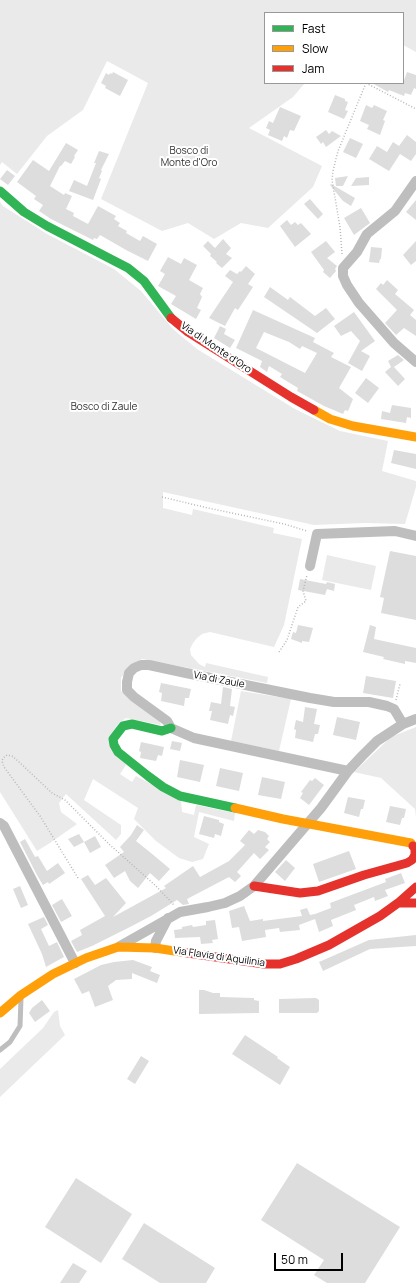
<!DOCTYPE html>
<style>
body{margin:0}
#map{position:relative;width:416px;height:1283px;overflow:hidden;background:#fff;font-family:Manrope,sans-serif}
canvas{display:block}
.legend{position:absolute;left:264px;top:12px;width:140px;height:72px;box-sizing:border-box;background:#fff;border:1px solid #999;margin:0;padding:5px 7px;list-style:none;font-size:12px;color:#000}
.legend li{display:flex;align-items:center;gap:8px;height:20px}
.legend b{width:20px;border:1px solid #999}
.scale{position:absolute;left:274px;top:1253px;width:69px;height:18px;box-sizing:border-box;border:2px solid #000;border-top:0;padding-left:5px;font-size:12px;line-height:14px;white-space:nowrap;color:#000;-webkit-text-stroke:3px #fff;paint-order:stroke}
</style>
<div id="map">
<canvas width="416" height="1283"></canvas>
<ul class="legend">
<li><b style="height:5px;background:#30b455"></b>Fast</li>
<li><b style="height:5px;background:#ff9f0a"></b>Slow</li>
<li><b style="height:5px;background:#e5322d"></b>Jam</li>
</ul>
<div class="scale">50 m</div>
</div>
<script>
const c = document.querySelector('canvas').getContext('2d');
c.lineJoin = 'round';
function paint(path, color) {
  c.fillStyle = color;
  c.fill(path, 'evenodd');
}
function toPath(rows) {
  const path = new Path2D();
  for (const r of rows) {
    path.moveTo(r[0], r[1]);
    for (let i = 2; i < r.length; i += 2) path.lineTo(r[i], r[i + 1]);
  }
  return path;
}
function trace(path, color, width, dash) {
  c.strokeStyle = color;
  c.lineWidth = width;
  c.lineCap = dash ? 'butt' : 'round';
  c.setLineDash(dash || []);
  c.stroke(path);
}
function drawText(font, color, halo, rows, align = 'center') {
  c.font = font + ' Manrope,sans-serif';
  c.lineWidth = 4;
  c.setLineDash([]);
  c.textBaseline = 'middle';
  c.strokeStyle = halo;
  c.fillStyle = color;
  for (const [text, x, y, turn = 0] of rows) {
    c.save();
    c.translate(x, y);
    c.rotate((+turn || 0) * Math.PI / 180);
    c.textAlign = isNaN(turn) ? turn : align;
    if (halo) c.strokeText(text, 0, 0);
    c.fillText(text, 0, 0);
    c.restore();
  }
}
paint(toPath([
 [0,0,416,0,416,52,403,45,403,13,265,13,265,83,305,83,293,97,249,128,322,166,313,187,268,228,241,223,214,239,188,223,162,231,101,199,148,83,107,61,83,110,47,136,17,174,2,162,0,165],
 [0,202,3,206,47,234,114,269,141,291,173,329,197,349,295,409,340,431,388,441,382,471,416,481,416,487,405,524,365,523,314,525,163,492,163,508,192,515,193,509,274,528,273,533,302,539,284,625,274,647,210,632,202,634,197,638,193,643,190,649,191,655,199,664,205,667,206,663,268,677,267,683,142,659,130,665,121,678,121,691,159,719,161,725,126,718,119,723,109,737,126,765,120,774,132,782,136,776,181,800,182,812,194,815,196,805,235,813,234,821,199,812,194,837,209,844,203,859,192,862,179,858,156,841,134,819,138,808,93,779,84,800,121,825,121,834,116,840,66,794,59,803,61,812,77,824,50,843,37,851,0,792],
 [327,555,376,566,371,590,322,580],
 [241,691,291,699,279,751,231,741],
 [416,727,416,817,415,809,381,778,354,772,391,737],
 [58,1010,60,1026,65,1035,0,1097,0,1069,43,1028,54,1012]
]), '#eaeaea');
paint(toPath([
 [113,72,128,80,120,96,105,88,106,86,101,83,106,73,109,75,110,73,112,74],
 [407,72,416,75,416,89,414,88,411,95,405,93,404,96,389,90,388,92,372,83,403,83],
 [335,95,345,99,345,101,348,102,345,110,348,111,344,119,328,112],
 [366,105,372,108,374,105,387,111,383,120,385,121,380,135,367,129,369,125,360,121],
 [280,107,301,116,294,131,290,130,287,138,284,136,282,141,268,135,270,130,266,128,269,121,273,123],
 [326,130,329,134,332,131,341,136,326,147,323,142,321,144,316,137],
 [407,135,416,142,416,154,411,161,400,154,389,171,369,159,377,146,387,152,393,142,399,146],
 [350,138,363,144,356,158,343,152],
 [66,143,78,150,74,156,75,157,71,164,65,161,61,166,60,166,50,186,64,195,65,193,72,196,66,209,74,213,73,216,88,224,98,206,116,216,114,219,120,223,118,226,127,231,126,233,140,241,143,236,157,244,148,261,126,250,100,235,97,239,94,238,93,240,51,219,39,211,43,205,34,199,36,196,17,182,33,160,49,171],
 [99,151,109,154,101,170,102,171,99,178,101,179,93,200,69,191,74,180,87,186,96,163,94,163],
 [7,170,15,176,8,185,0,179],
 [348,176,343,186,336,186,335,178],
 [369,177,369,185,351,186,356,178],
 [331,184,355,198,351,206,343,201,330,185],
 [310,199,323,214,318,219,304,204],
 [416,200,416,220,406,212],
 [361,208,370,223,354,235,344,218],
 [287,220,291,225,295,222,298,225,301,223,311,234,295,247,280,226],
 [223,239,231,248,226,254,232,258,222,268,216,263,217,262,210,256,211,254,203,246,208,241,215,248],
 [326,241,335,252,327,258,337,266,335,269,336,271,330,278,323,272,324,270,311,252],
 [416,241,416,261,411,265,403,255],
 [371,247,382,248,381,259,380,259,379,263,369,262],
 [168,257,181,264,184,258,197,265,189,280,203,288,200,294,202,297,197,308,201,310,196,319,171,304,176,296,158,286,165,274,160,271],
 [246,266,255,274,248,284,253,287,238,310,235,308,225,326,209,318,233,282,225,276,230,270,237,274,240,271,241,272],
 [387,280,398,290,395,294,414,310,410,315,416,320,416,336,404,328,396,335,385,323,397,310,376,289,381,283,383,285],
 [270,287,288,300,290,297,315,316,326,308,335,319,317,333,264,297],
 [253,310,315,338,313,342,334,353,331,357,351,367,339,388,353,399,348,411,345,410,343,414,324,406,297,391,298,388,280,377,282,374,269,366,267,372,260,367,262,361,236,348],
 [264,332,289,342,300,349,302,346,317,353,305,373,256,348],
 [354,312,375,341,361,351,370,356,362,371,348,363,360,341,351,331,341,336,334,326],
 [220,326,226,329,224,334,235,340,230,348,214,338],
 [398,355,404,360,394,367,405,379,398,386,385,372,391,367,388,361],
 [366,378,379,388,368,403,355,393],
 [392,405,411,408,411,418,407,417,406,423,381,419,382,411,390,413],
 [394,450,416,454,416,469,391,463],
 [390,551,416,556,416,620,381,613,384,598,380,597],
 [300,579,326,584,327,582,335,584,334,591,327,589,325,595,298,590],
 [298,625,313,628,309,642,302,641,302,643,291,639,293,632,296,633],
 [370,625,376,627,374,639,416,648,416,663,405,661,405,664,383,659,384,657,363,652],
 [366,676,396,681,393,698,363,693],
 [161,683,191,689,189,698,185,698,184,706,161,701,162,693,159,692],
 [223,687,232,689,230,706,235,707,233,716,230,715,228,724,210,720,212,711,209,711,211,702,221,704],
 [305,707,317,709,314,724,320,725,318,734,315,734,313,742,295,738,296,730,294,729,296,720,303,722],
 [337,717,360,722,356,740,333,735],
 [172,741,182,743,180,751,170,749],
 [141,742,164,747,162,756,158,755,156,761,140,758,141,752,139,751],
 [180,760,204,765,200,782,177,777],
 [220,768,243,773,239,791,216,786],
 [262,777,285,782,281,799,258,795],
 [315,778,324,785,309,805,300,798,303,793,301,792,310,780,312,781],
 [348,797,365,800,363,809,361,809,359,817,344,813],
 [390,806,406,809,404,818,402,818,400,825,386,822],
 [204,816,219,820,219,822,224,824,221,836,215,834,214,838,199,834],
 [137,825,144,830,136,841,151,853,170,869,159,881,150,873,138,888,130,881,125,871,114,878,105,865,124,852,120,847,131,835],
 [249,830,254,834,258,830,265,832,269,836,267,839,270,842,265,847,269,850,260,859,254,853,237,872,241,876,235,882,229,877,187,899,189,904,183,905,177,900,151,916,128,928,92,946,77,952,71,941,82,935,80,930,105,916,81,879,88,875,95,885,106,878,126,903,113,917,166,888,164,886,193,866,200,877,229,861,245,845,240,841],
 [79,834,84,842,74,847,68,839],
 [95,836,101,847,90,853,84,842],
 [25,839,35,857,38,856,47,871,58,863,65,873,49,884,48,882,43,885,38,877,20,842],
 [349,851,356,869,319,882,313,864],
 [286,860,295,868,285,881,275,872],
 [401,873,405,883,385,890,388,896,375,901,374,897,354,905,356,910,331,920,333,926,319,932,315,919,299,925,300,930,280,932,279,928,265,930,266,937,242,941,239,927,232,928,229,911,244,906,250,921,263,919,263,921,302,916,300,910,307,908,310,915,315,914,331,908,330,903,386,882,385,879],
 [20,886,28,905,21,908,13,889],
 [62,899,72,916,61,922,52,905],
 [44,917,48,925,41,929,49,946,57,942,64,957,46,967,42,954,28,924],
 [215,920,218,939,212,940,213,943,201,944,200,937,175,938,174,930,182,929,182,927,192,925,193,927,206,925,206,921],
 [416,935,416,946,370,949,323,971,319,962,369,940],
 [133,960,152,967,150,971,160,975,157,983,132,973,132,979,116,980,108,986,113,1000,95,1007,89,991,82,994,74,979,101,965,114,962],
 [199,990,204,990,213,993,220,993,220,997,254,998,254,1000,259,1001,259,1013,199,1014],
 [316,998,319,1000,319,1011,317,1013,279,1013,279,999],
 [42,1000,50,1011,35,1022,29,1013,32,1008],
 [245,1035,278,1057,277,1058,290,1067,280,1085,232,1054],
 [141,1056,149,1061,135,1084,127,1079],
 [297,1163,400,1227,365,1283,327,1283,314,1275,324,1260,261,1220],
 [76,1178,132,1214,101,1263,45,1227],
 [144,1223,215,1268,206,1283,160,1283,122,1259],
 [73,1263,87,1271,79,1283,60,1283]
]), '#ddd');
trace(toPath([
 [366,83,416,109],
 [342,254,340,227,332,180,333,171,338,151,366,83],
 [162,497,208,508,284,524,307,531],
 [279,652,287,640,298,607,306,601,303,591,307,575],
 [396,700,400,684],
 [78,878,40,816,4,767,2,761,3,758,7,755,12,756,18,761,52,793,65,800,110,845,155,885,174,905]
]), '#b8b8b8', 1.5, [1, 2]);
trace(toPath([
 [0,1050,10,1042,20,1026,21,999]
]), '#bebebe', 5);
trace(toPath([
 [416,181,395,211,367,234,357,252,343,268,343,276,347,285,359,303,394,343,416,362],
 [310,566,317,534,395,531,416,536],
 [348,771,194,738,171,728,167,721,134,697,127,690,127,682,129,673,134,668,141,665,149,665,186,673,310,698,334,702,369,702,387,706,394,709,403,724],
 [0,823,4,826,75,963],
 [120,946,180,912,208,907,225,903,240,896,254,886,321,808,348,771,362,756,377,741,403,724,416,719],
 [155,948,156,941,168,918]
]), '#bebebe', 10);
trace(toPath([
 [0,191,24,212,47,226,128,268,144,281,171,318],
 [171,728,162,731,132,724,123,726,113,739,114,745,118,752,148,776,163,787,180,796,235,808]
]), '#30b455', 9);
trace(toPath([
 [314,410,330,419,353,426,416,437],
 [235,808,283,819,411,843,413,846],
 [0,1013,21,995,53,974,86,958,118,947,155,948,181,952]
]), '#ff9f0a', 9);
trace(toPath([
 [171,318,188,332,291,397,314,410],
 [254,886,300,893,318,891,364,875,407,863,412,860,415,855,415,848,413,846],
 [398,903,416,903],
 [181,952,264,964,280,964,296,959,329,945,380,916,398,903,416,887]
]), '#e5322d', 9);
drawText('10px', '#303030', '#fff', [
 ["Bosco di",189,151],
 ["Monte d'Oro",189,163],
 ["Bosco di Zaule",104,407]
]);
drawText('10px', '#000', '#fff', [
 ["Via di Monte d'Oro",216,348,34],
 ["Via di Zaule",219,680,11],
 ["Via Flavia di Aquilinia",219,957,8]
]);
</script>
